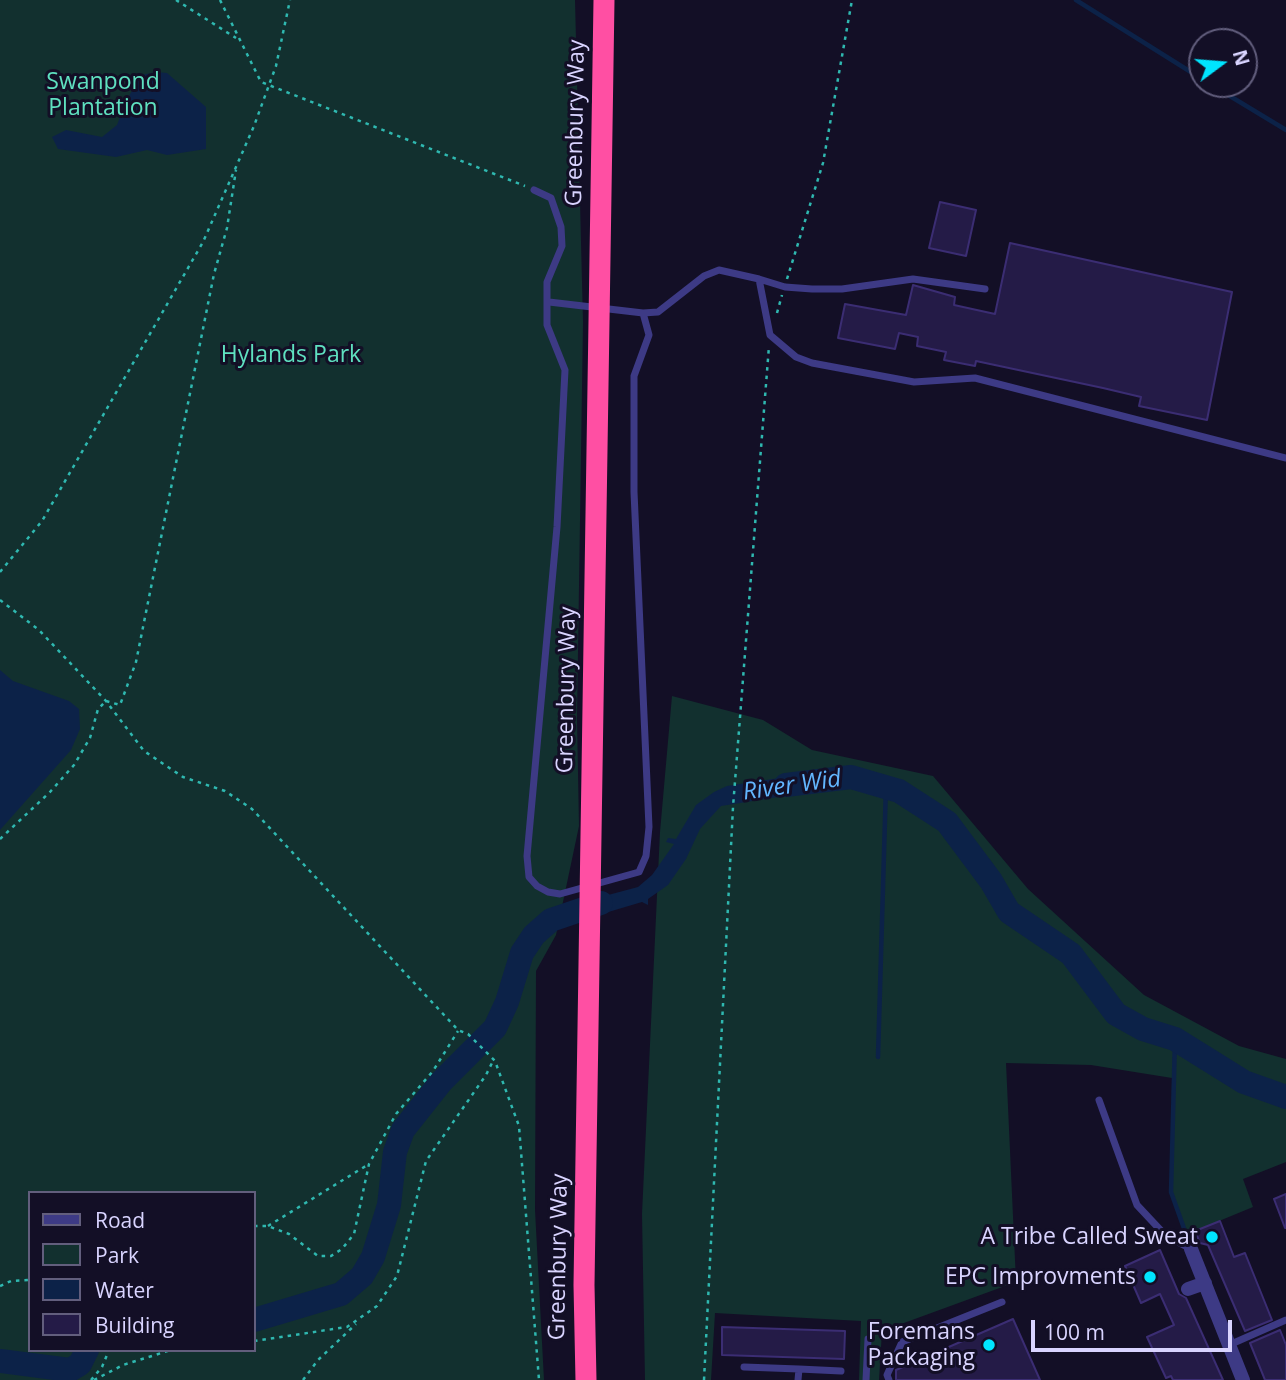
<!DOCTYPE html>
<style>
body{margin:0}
#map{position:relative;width:1286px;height:1380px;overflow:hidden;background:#130f26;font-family:"Open Sans",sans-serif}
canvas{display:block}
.legend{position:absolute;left:28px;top:1191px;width:228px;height:161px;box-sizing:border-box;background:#130f26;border:2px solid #625e7d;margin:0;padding:9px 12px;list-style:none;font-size:21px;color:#d9d4ff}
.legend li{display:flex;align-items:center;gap:14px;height:35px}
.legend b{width:35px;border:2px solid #625e7d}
.north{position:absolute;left:1188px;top:28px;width:70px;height:70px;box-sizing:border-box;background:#130f26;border:2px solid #625e7d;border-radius:50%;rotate:74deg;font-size:19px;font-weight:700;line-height:28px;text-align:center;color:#d9d4ff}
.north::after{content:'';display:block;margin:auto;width:24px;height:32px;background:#00e5ff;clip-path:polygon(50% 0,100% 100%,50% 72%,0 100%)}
.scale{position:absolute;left:1031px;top:1320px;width:201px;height:32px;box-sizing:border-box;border:4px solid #d9d4ff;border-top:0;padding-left:9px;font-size:21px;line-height:24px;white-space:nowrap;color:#d9d4ff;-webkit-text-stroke:5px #130f26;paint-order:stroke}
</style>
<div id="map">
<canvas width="1286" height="1380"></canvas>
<ul class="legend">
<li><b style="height:9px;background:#3d3a85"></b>Road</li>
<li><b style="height:19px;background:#12302f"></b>Park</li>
<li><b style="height:19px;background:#0c2248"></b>Water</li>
<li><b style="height:19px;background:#241b47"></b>Building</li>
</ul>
<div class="north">N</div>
<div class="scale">100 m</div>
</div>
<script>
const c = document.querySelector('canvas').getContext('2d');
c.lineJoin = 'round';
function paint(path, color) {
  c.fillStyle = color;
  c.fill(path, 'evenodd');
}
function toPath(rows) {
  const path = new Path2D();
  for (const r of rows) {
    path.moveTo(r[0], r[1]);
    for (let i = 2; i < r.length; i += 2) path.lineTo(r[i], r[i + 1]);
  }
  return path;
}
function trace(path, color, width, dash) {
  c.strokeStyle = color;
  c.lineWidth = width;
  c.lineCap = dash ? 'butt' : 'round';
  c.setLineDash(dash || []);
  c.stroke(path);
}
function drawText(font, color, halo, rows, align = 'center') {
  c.font = font + ' "Open Sans",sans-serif';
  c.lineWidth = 6;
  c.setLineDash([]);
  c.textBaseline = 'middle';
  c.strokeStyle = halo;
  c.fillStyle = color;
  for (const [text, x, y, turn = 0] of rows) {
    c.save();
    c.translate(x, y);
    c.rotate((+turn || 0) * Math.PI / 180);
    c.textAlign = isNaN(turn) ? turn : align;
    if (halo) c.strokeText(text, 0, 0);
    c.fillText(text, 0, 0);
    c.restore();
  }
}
paint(toPath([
 [0,0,575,0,583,322,577,718,579,826,556,935,536,971,535,1210,544,1380,0,1380],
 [30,1193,254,1193,254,1350,30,1350],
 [672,696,763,720,812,750,933,776,1028,889,1144,995,1239,1046,1286,1059,1286,1162,1243,1179,1253,1207,1185,1235,1170,1194,1172,1078,1091,1065,1006,1063,1016,1282,882,1331,879,1380,859,1380,861,1321,715,1313,711,1380,645,1380,642,1214,660,832]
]), '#12302f');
paint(toPath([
 [156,72,167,73,206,107,206,149,167,155,147,150,116,157,58,149,52,137,66,130,102,137,117,125,127,99,142,75],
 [0,670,13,681,69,701,79,709,80,729,71,750,0,830],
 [818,772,822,790,721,806,700,829,686,859,668,885,648,899,648,905,642,902,568,924,567,906,638,887,652,875,674,844,666,842,668,838,676,839,696,805,714,792,727,786]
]), '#0c2248');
trace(toPath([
 [1076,0,1202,79],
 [1210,84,1286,130],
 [1175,1039,1171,1192,1186,1234],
 [878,1057,886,785]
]), '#0c2248', 4.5);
trace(toPath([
 [786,785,851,777,899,791,947,822,991,881,1009,912,1071,954,1116,1014,1143,1029,1175,1039,1244,1082,1286,1097],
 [254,1320,341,1294,362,1276,373,1257,389,1205,395,1152,403,1130,441,1082,495,1028,507,1002,522,953,534,935,551,920,601,903],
 [0,1361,70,1370,80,1364,87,1350]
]), '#0c2248', 24);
const building = toPath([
 [940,202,976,210,966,256,929,248,940,202],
 [1010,243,1232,292,1207,420,1139,406,1141,397,1103,388,976,361,975,366,944,360,946,352,917,346,918,337,899,333,895,349,838,338,845,304,906,315,913,285,955,297,954,305,995,314,1010,243],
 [1286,1194,1286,1228,1285,1228,1274,1199,1286,1194],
 [1220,1221,1234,1257,1245,1253,1272,1320,1245,1331,1208,1245,1200,1243,1195,1231,1220,1221],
 [1160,1250,1179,1294,1186,1298,1223,1380,1173,1380,1171,1376,1166,1378,1147,1337,1174,1325,1160,1294,1141,1303,1125,1266,1160,1250],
 [1013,1319,1040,1380,896,1380,896,1370,1013,1319],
 [722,1327,845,1331,844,1359,722,1355,722,1327],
 [1280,1330,1286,1345,1286,1380,1265,1380,1250,1343,1280,1330]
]);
paint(building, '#241b47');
trace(building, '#3b2d73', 2);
trace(toPath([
 [176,0,236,38],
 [220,0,261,82,525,186],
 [787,279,823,163,852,0],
 [777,313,782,295],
 [0,572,42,521,203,242,254,126,276,66,290,0],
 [0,600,39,630,106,701,144,751,183,777,225,791,252,809,458,1030,468,1034,495,1061,519,1126,539,1380],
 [106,701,120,705,136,662,214,274,227,228,236,170],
 [0,839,50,792,74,765,90,738,98,709,106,701],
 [254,1226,268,1226,289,1234,318,1256,331,1256,342,1249,354,1234,369,1164,396,1114,433,1071,458,1031],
 [268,1226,369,1164],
 [0,1286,11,1281,30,1280],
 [254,1341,347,1327,377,1306,397,1276,426,1161,486,1075,494,1059],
 [91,1380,102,1367,109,1350],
 [94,1380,123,1365,171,1350],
 [303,1380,318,1360,356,1324],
 [704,1380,733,807,769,346]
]), '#2fb8b0', 2.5, [3.5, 5]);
trace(toPath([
 [534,190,551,198,561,227,562,246,547,282,547,325,565,370,557,527,527,856,529,877,537,886,548,892,560,894,639,872,646,856,649,827,634,492,634,376,649,335,643,313,658,312,704,276,719,270,759,279,770,335,796,357,812,363,914,382,975,378,1286,458],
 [759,279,785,287,812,289,842,289,913,279,985,289],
 [549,302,643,313],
 [1099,1100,1137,1205,1166,1236,1191,1249],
 [1229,1345,1286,1320],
 [744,1367,799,1369,798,1380],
 [799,1369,841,1371],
 [866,1380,868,1339],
 [889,1380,887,1375,902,1342,1002,1302]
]), '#3d3a85', 7);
trace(toPath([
 [1191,1249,1243,1380],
 [1188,1289,1205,1283]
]), '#3d3a85', 14);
trace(toPath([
 [586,1380,584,1285,604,0]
]), '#ff4fa3', 21);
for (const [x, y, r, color] of [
 [1212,1237,7,"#00e5ff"],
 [1150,1277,7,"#00e5ff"],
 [989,1345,7,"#00e5ff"]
]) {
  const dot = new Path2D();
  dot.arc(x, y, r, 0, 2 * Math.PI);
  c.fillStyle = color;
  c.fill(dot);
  trace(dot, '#130f26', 2.5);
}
drawText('23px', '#5fe0c0', '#130f26', [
 ["Swanpond",103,82],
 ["Plantation",103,108],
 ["Hylands Park",291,355]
]);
drawText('23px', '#d9d4ff', '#130f26', [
 ["Greenbury Way",576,123,-89],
 ["Greenbury Way",567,690,-89],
 ["Greenbury Way",559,1257,-89]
]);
drawText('23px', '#d9d4ff', '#130f26', [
 ["A Tribe Called Sweat",1198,1237],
 ["EPC Improvments",1136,1277],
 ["Foremans",975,1332],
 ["Packaging",975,1358]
], 'right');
drawText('italic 24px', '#62b6ff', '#130f26', [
 ["River Wid",792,786,-8]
]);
</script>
